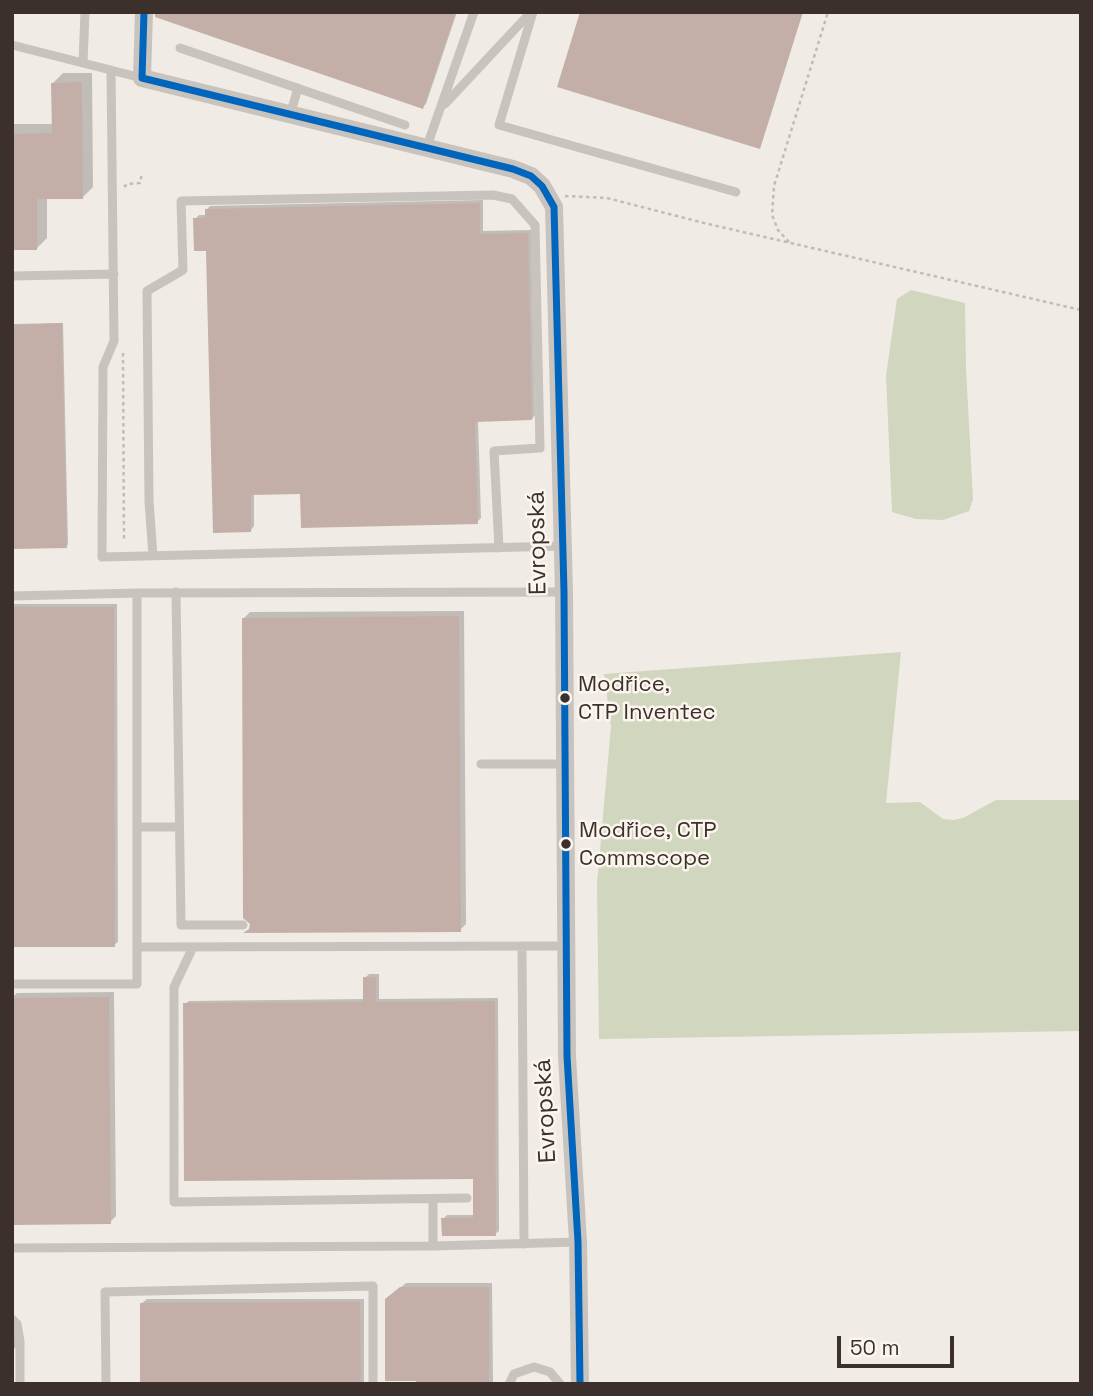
<!DOCTYPE html>
<meta charset="utf-8">
<style>
body{margin:0}
#map{position:relative;width:1093px;height:1396px;overflow:hidden;background:#f0ebe5;font-family:"Space Grotesk",sans-serif}
canvas{display:block}
.frame{position:absolute;inset:0;border:14px solid #3b302b;pointer-events:none}
.scale{position:absolute;left:837px;top:1336px;width:117px;height:32px;box-sizing:border-box;border:4px solid #3b302b;border-top:0;padding-left:9px;font-size:21px;line-height:24px;white-space:nowrap;color:#3b302b;-webkit-text-stroke:5px #fbf5ee;paint-order:stroke}
</style>
<div id="map">
<canvas width="1093" height="1396"></canvas>
<div class="frame"></div>
<div class="scale">50 m</div>
</div>
<script>
const c = document.querySelector('canvas').getContext('2d');
c.lineJoin = 'round';
function paint(path, color) {
  c.fillStyle = color;
  c.fill(path, 'evenodd');
}
function toPath(rows) {
  const path = new Path2D();
  for (const r of rows) {
    path.moveTo(r[0], r[1]);
    for (let i = 2; i < r.length; i += 2) path.lineTo(r[i], r[i + 1]);
  }
  return path;
}
function trace(path, color, width, dash) {
  c.strokeStyle = color;
  c.lineWidth = width;
  c.lineCap = dash ? 'butt' : 'round';
  c.setLineDash(dash || []);
  c.stroke(path);
}
function drawText(font, color, halo, rows, align = 'center') {
  c.font = font + ' "Space Grotesk",sans-serif';
  c.lineWidth = 5;
  c.setLineDash([]);
  c.textBaseline = 'middle';
  c.strokeStyle = halo;
  c.fillStyle = color;
  for (const [text, x, y, turn = 0] of rows) {
    c.save();
    c.translate(x, y);
    c.rotate((+turn || 0) * Math.PI / 180);
    c.textAlign = isNaN(turn) ? turn : align;
    if (halo) c.strokeText(text, 0, 0);
    c.fillText(text, 0, 0);
    c.restore();
  }
}
paint(toPath([
 [911,290,965,303,966,368,973,499,969,511,943,520,916,519,892,512,886,376,897,299],
 [901,652,886,803,920,802,943,819,954,820,963,818,996,800,1081,800,1081,1031,599,1039,597,884,611,726,604,674]
]), '#d1d6bf');
paint(toPath([
 [161,12,457,12,426,104,422,107],
 [63,73,92,73,93,187,83,197,47,197,47,238,37,248,12,248,12,124,53,124,53,83],
 [483,200,483,231,531,230,535,415,532,419,478,420,481,518,477,522,302,492,254,493,254,526,251,530,207,249,195,219,199,215,207,215,206,210,210,206],
 [63,323,68,545,12,547,12,324],
 [12,604,117,604,118,942,114,945,12,945],
 [464,611,466,924,460,930,251,927,244,618,250,612],
 [369,974,379,974,379,999,498,998,499,1231,495,1234,443,1219,447,1215,475,1215,475,1178,185,1004,189,1001,365,999,365,978],
 [114,992,116,1216,110,1222,13,1223,12,997,17,993],
 [406,1283,492,1283,493,1384,418,1384,392,1295],
 [147,1299,364,1299,364,1384,142,1384,142,1303],
 [12,1324,15,1324,16,1347,12,1351]
]), '#0003');
paint(toPath([
 [155,12,456,12,423,109,155,17],
 [580,12,803,12,760,149,557,87],
 [82,82,83,199,37,199,37,250,12,250,12,134,52,133,51,83],
 [480,203,480,234,528,233,532,420,475,422,478,524,301,528,300,494,251,495,251,532,213,533,206,251,194,251,193,218,205,218,205,209],
 [62,323,67,548,12,549,12,325],
 [12,607,114,607,115,947,12,947],
 [459,616,461,932,243,933,249,929,250,924,243,918,242,618],
 [363,977,376,977,376,1002,495,1001,496,1236,442,1236,441,1218,473,1218,473,1179,184,1181,183,1003,363,1002],
 [109,997,111,1224,12,1225,12,998],
 [400,1287,489,1287,489,1384,416,1384,416,1381,385,1381,385,1299],
 [360,1302,361,1384,140,1384,140,1303]
]), '#c3afa7');
trace(toPath([
 [124,187,127,184,140,183,142,173],
 [565,196,607,198,704,223,1081,310],
 [789,242,778,230,772,215,774,186,828,12],
 [123,353,124,542]
]), '#c2bbb6', 2.5, [3.5, 3.5]);
trace(toPath([
 [533,12,499,125,736,192],
 [12,45,142,78],
 [180,48,405,125],
 [83,63,85,12],
 [111,70,114,341,103,367,102,557,563,546],
 [445,104,531,12],
 [290,115,298,88],
 [426,149,474,12],
 [12,276,114,274],
 [153,556,149,501,147,291,183,270,181,201,493,195,512,199,535,225,540,448,494,451,499,548],
 [176,592,181,925,243,925],
 [12,596,137,593],
 [481,764,565,764],
 [137,827,179,827],
 [137,947,566,946],
 [193,947,174,987,174,1202,467,1198],
 [522,947,524,1244],
 [12,984,137,984,137,593,564,592],
 [433,1199,433,1246,578,1242],
 [12,1248,433,1246],
 [12,1319,17,1324,20,1341,20,1384],
 [106,1384,105,1292,373,1286,373,1384],
 [509,1384,514,1374,534,1367,550,1372,560,1384]
]), '#c9c3be', 9);
trace(toPath([
 [144,12,142,78,513,169,531,176,542,186,554,207,564,592,567,1056,578,1242,580,1384]
]), '#c9c3be', 18);
trace(toPath([
 [144,12,142,78,513,169,531,176,542,186,554,207,564,592,567,1056,578,1242,580,1384]
]), '#0065bd', 7);
for (const [x, y, r, color] of [
 [565,698,6,"#3b302b"],
 [566,844,6,"#3b302b"]
]) {
  const dot = new Path2D();
  dot.arc(x, y, r, 0, 2 * Math.PI);
  c.fillStyle = color;
  c.fill(dot);
  trace(dot, '#fbf5ee', 2.5);
}
drawText('22px', '#3b302b', '#fbf5ee', [
 ["Modřice,",578,685],
 ["CTP Inventec",578,713],
 ["Modřice, CTP",579,831],
 ["Commscope",579,859]
], 'left');
drawText('24px', '#3b302b', '#fbf5ee', [
 ["Evropská",538,543,-91],
 ["Evropská",546,1111,-93]
]);
</script>
